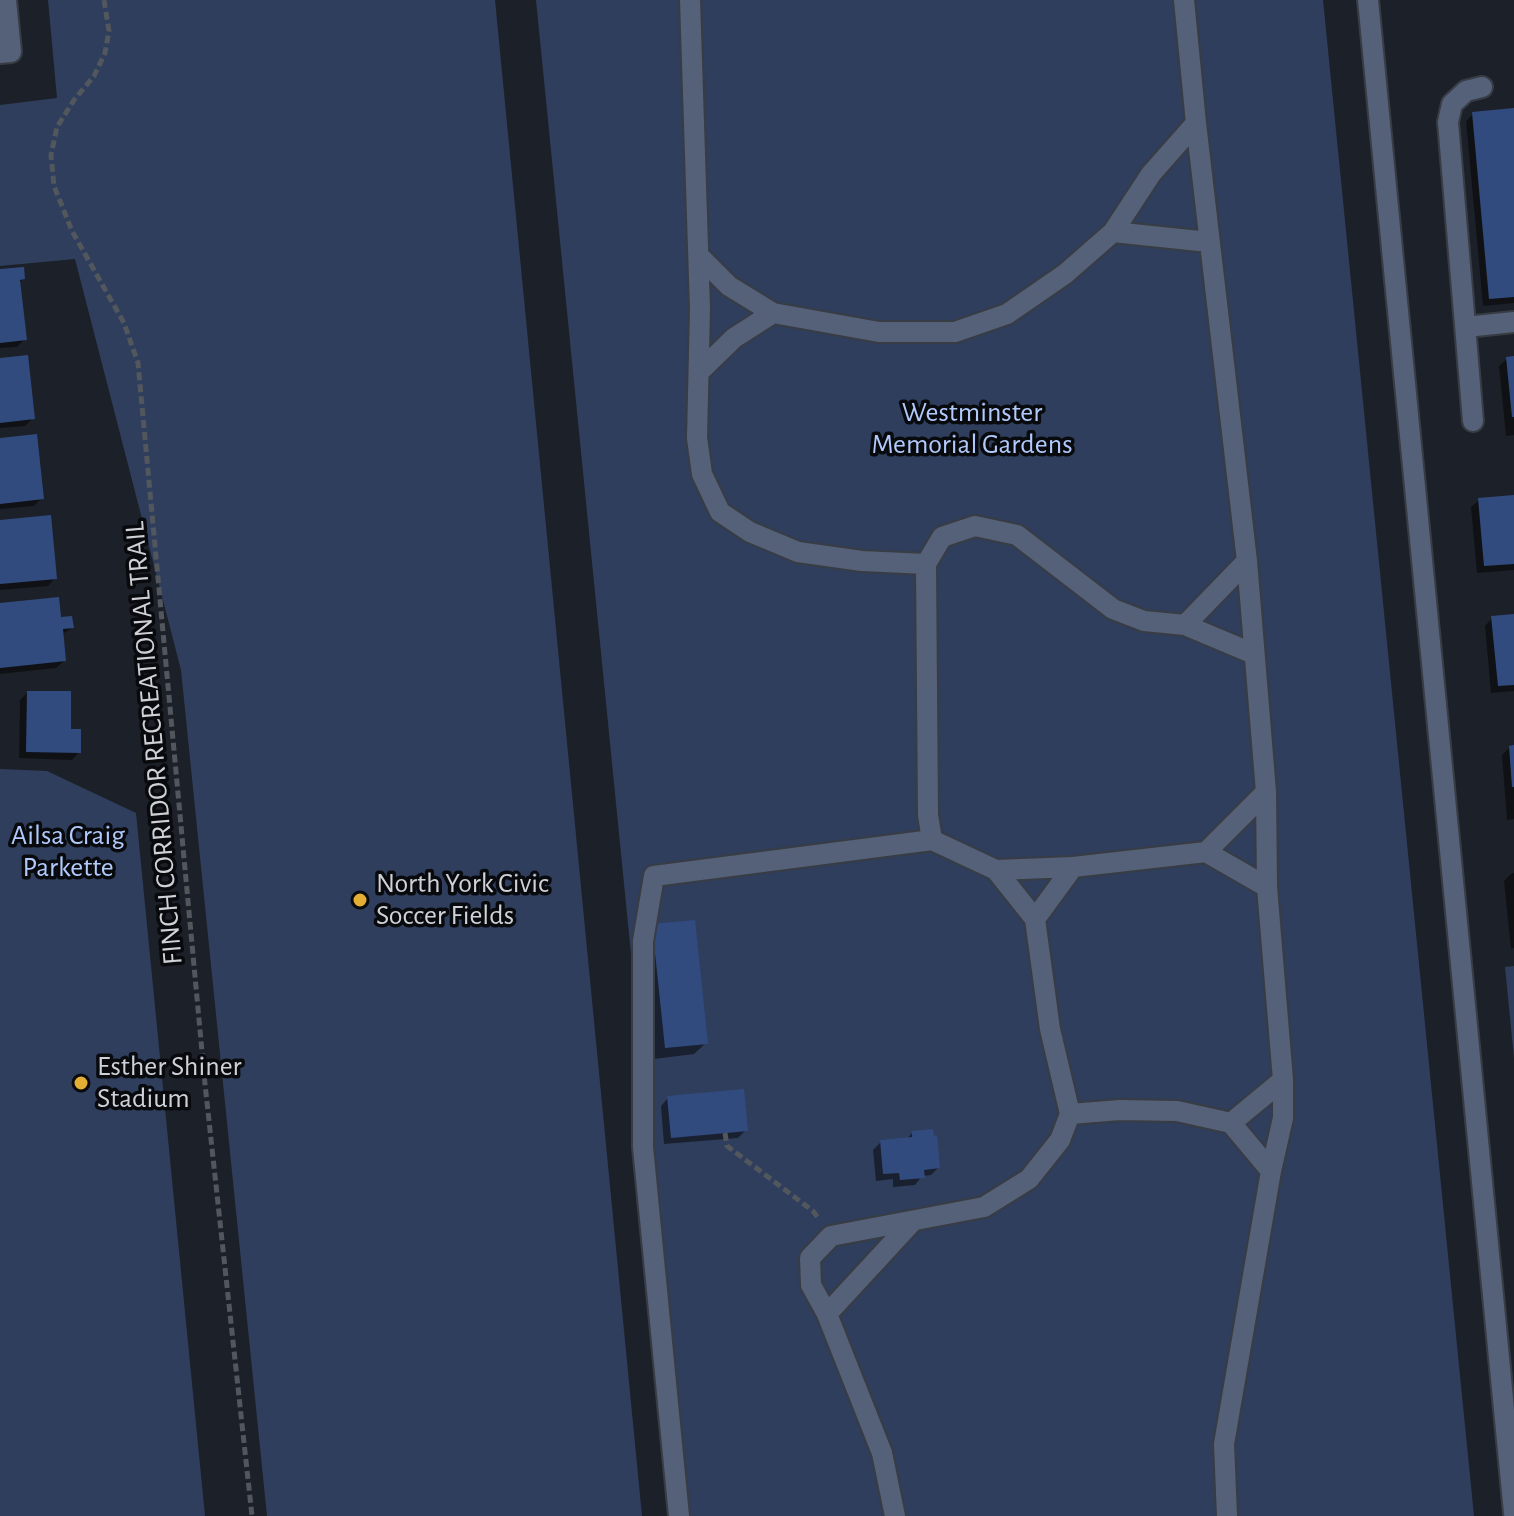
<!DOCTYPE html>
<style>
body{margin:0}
canvas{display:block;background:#1c2028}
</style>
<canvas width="1514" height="1516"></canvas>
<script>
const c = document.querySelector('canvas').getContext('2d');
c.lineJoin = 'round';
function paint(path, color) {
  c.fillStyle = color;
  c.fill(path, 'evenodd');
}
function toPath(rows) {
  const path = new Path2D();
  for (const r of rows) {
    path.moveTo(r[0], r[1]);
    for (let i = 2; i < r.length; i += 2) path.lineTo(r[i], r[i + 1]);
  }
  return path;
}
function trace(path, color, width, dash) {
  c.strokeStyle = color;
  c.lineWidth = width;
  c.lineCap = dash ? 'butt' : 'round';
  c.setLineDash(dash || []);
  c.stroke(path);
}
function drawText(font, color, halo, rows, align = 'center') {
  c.font = font + ' "Alegreya Sans",sans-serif';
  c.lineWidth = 7;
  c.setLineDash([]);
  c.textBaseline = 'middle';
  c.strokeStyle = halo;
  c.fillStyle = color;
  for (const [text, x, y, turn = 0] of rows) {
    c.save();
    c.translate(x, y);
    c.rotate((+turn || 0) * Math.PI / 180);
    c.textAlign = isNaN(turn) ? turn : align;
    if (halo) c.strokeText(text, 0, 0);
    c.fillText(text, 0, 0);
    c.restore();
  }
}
paint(toPath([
 [48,0,495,0,642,1516,267,1516,181,670,75,259,0,266,0,105,57,98],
 [536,0,1323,0,1474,1516,687,1516],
 [0,769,47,771,136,813,205,1516,0,1516],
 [1514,966,1514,1058,1505,967]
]), '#2f3e5c');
paint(toPath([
 [1514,110,1514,303,1483,306,1466,121,1473,114],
 [0,271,23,279,19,283,25,339,17,347,0,348],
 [1514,358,1514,435,1506,436,1499,366,1507,359],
 [0,360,33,418,25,426,0,428],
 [0,440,42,498,34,506,0,509],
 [1514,497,1514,570,1477,573,1471,507,1479,500],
 [0,522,55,578,48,586,0,590],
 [0,605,72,628,61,635,64,661,56,668,0,674],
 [1514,616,1514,691,1491,693,1485,626,1492,618],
 [27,693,69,731,79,752,72,760,19,758,20,700],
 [1514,747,1514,819,1507,820,1502,755,1509,748],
 [1512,873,1514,873,1514,948,1511,949,1504,881],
 [653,926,706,1043,694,1054,654,1059,641,938],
 [668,1098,746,1130,738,1138,664,1144,661,1106],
 [913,1132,932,1138,938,1168,931,1175,922,1176,915,1185,893,1187,893,1179,876,1181,873,1150,881,1142,906,1140]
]), '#0007');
paint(toPath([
 [1514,108,1514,297,1489,299,1472,112],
 [24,267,25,279,20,280,27,340,0,343,0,269],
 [28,355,35,419,0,423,0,358],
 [1514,356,1514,417,1512,417,1506,357],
 [37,434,44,499,0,504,0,438],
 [1514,495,1514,564,1484,566,1478,498],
 [51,515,57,579,0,584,0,520],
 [59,597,61,617,72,616,74,628,63,629,66,661,0,668,0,603],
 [1514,614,1514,685,1498,686,1491,616],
 [27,691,71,691,71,729,81,729,81,753,26,752],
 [1514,745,1514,787,1512,787,1509,746],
 [695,920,708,1044,665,1048,652,924],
 [744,1089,748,1131,671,1138,667,1096],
 [933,1129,934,1136,937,1135,940,1168,924,1170,925,1178,900,1180,899,1173,883,1174,880,1140,912,1137,912,1131]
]), '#324b7f');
const minor = toPath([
 [690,0,700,309,697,438,702,474,720,512,750,532,798,552,862,561,926,564,942,537,975,526,1017,535,1113,609,1144,621,1185,625,1254,654],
 [1184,0,1196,123,1247,561,1266,792,1267,887,1283,1080,1283,1118,1271,1171,1224,1444,1227,1516],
 [1368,0,1514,1513],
 [0,53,11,52,6,0],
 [1113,232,1209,242],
 [699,256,729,286,773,313,879,332,955,332,1007,314,1065,274,1113,232,1151,174,1196,123],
 [1466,327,1514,322],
 [700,371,734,338,773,313],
 [1473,421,1448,122,1452,104,1466,91,1482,87],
 [1185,625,1247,561],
 [1206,852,1267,887],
 [996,870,1073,867,1206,852,1266,792],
 [1035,919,1073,867],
 [1070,1114,1120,1110,1177,1111,1231,1123,1271,1171],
 [1231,1123,1283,1080],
 [827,1314,912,1222],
 [679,1516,643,1147,643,941,654,876,932,840],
 [895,1516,882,1453,827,1314,811,1285,810,1258,831,1236,984,1207,1029,1179,1060,1140,1070,1114,1050,1029,1035,919,996,870,932,840,928,815,926,564]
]);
trace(minor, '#383c44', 24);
trace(toPath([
 [104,0,109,31,105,53,94,76,74,100,57,127,51,155,54,186,72,231,124,323,138,363,205,1084,252,1516],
 [725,1133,727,1146,813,1211,819,1219]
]), '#52565d', 5, [8, 4]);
trace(minor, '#556179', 20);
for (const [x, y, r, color] of [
 [360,900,8,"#e4ae35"],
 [81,1083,8,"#e4ae35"]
]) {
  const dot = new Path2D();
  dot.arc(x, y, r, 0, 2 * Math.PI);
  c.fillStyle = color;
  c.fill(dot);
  trace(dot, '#080a0d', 3);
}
drawText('28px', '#b1cafb', '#080a0d', [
 ["Westminster",972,413],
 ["Memorial Gardens",972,445],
 ["Ailsa Craig",68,836],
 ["Parkette",68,868]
]);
drawText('28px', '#ced1d7', '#080a0d', [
 ["FINCH CORRIDOR RECREATIONAL TRAIL",154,743,-95]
]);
drawText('28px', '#ced1d7', '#080a0d', [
 ["North York Civic",376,884],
 ["Soccer Fields",376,916],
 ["Esther Shiner",97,1067],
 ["Stadium",97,1099]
], 'left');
</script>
